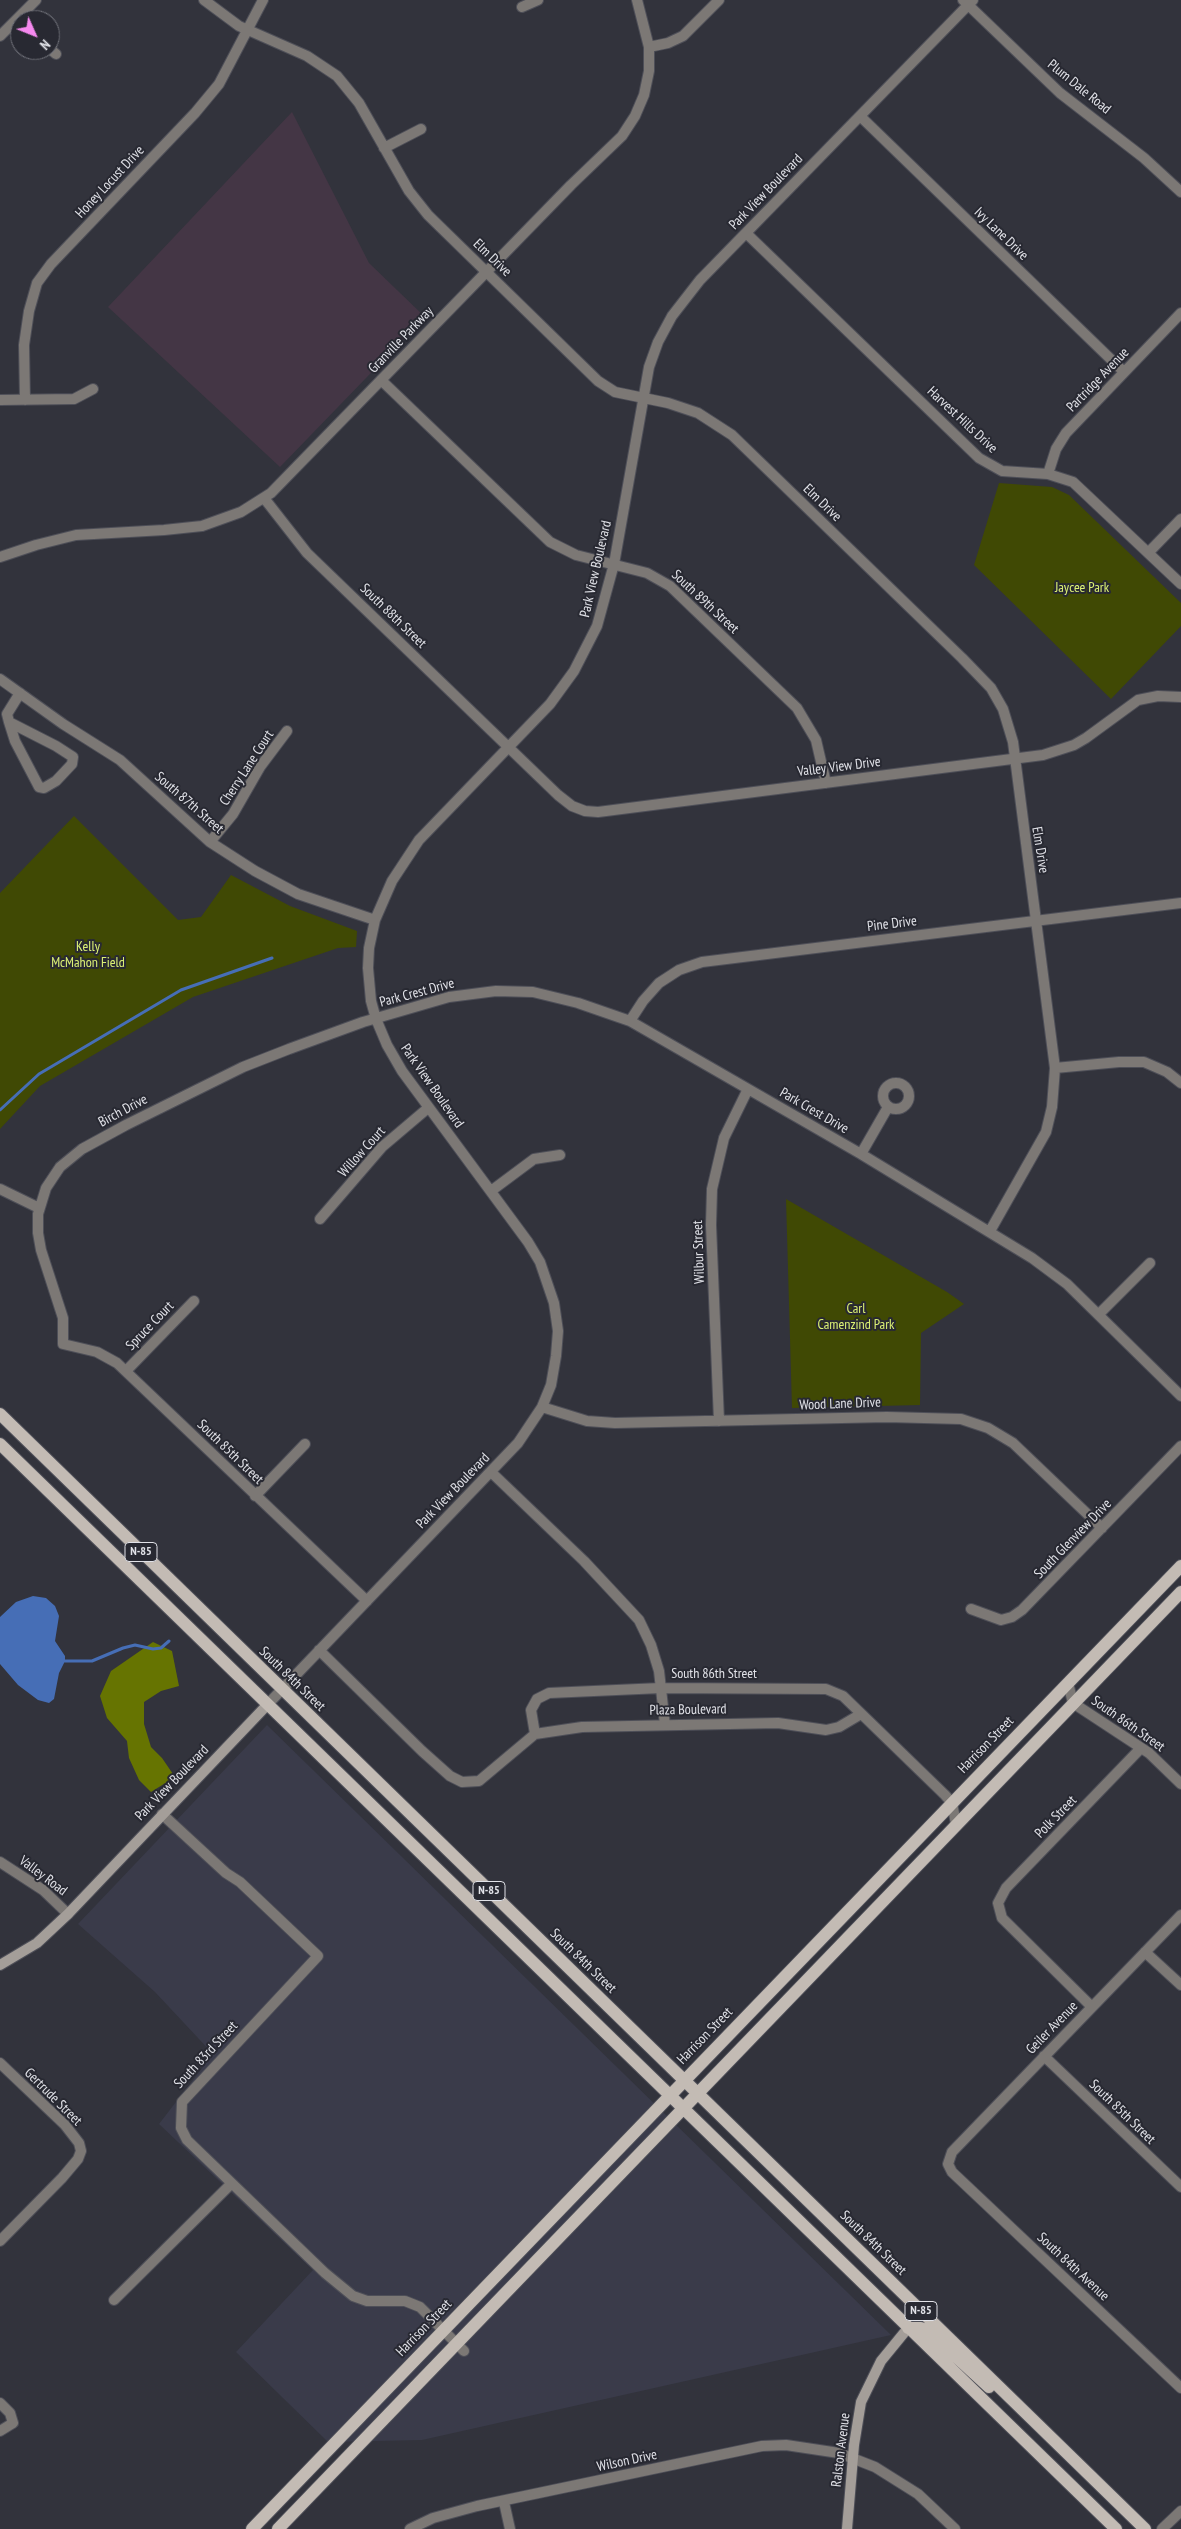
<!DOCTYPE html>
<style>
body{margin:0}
#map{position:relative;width:1181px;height:2529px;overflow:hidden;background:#32333c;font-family:"PT Sans Narrow",sans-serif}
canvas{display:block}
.north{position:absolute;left:10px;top:10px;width:50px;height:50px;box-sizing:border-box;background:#282932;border:1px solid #72737b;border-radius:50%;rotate:134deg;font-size:14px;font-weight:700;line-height:20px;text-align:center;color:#e1e2e8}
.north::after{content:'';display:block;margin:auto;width:18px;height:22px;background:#f589ee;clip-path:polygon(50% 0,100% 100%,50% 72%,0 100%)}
</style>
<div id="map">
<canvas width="1181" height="2529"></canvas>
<div class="north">N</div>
</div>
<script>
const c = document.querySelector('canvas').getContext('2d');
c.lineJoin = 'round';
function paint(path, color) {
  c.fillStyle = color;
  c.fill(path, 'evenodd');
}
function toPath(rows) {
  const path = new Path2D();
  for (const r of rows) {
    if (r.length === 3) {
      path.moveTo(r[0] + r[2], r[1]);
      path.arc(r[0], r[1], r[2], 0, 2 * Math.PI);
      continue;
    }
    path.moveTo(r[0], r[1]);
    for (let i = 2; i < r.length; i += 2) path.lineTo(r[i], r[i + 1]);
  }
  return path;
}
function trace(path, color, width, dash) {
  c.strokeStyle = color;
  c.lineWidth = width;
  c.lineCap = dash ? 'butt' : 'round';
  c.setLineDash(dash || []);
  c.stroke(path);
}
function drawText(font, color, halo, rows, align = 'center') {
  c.font = font + ' "PT Sans Narrow",sans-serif';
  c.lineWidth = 4;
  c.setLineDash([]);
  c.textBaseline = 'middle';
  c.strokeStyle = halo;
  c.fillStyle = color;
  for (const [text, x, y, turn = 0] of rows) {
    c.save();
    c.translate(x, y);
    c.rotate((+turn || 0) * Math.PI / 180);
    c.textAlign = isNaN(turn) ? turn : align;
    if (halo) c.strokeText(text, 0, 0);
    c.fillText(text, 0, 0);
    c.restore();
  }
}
paint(toPath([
 [267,1725,891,2335,422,2440,328,2442,236,2352,313,2270,159,2124,213,2054,155,1992,78,1924]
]), '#3a3b4a');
paint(toPath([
 [292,112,369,263,425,317,280,467,108,307]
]), '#443645');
paint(toPath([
 [999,483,1052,487,1069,495,1181,603,1181,626,1111,699,974,565],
 [74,816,178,920,201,917,231,875,290,906,357,931,356,947,338,948,193,997,40,1086,0,1129,0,893],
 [786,1199,947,1292,964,1304,921,1333,920,1405,792,1408]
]), '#404904');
paint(toPath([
 [153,1642,172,1651,179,1686,161,1691,144,1702,144,1724,151,1747,162,1758,175,1777,151,1792,139,1780,129,1758,127,1741,107,1718,100,1696,111,1671]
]), '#667401');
paint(toPath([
 [33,1596,46,1598,55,1606,59,1616,55,1641,65,1656,65,1661,59,1673,54,1699,49,1703,38,1700,18,1685,0,1664,0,1617,16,1602]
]), '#466eb6');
trace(toPath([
 [0,1110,39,1074,181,990,272,958],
 [65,1661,92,1661,123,1648,135,1645,153,1649,161,1648,169,1641]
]), '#466eb6', 3);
const street = toPath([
 [204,0,239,26,307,56,337,76,359,103,409,191,428,215,598,381,615,392,668,403,698,413,732,435,962,658,991,688,1003,709,1013,742,1055,1068,1052,1107,1046,1132,990,1231],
 [637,0,649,47],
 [963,0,1060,93,1144,158,1181,192],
 [522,7,538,0],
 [0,36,36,0],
 [50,49,56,54],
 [860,116,1124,372],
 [384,148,421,129],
 [746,233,979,458,1002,471,1048,474,1073,482,1181,584],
 [381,380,550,542,576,555,647,573,670,586,797,708,816,740,826,783],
 [0,400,74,399,93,389],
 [25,400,24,345,29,311,37,283,51,264,195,113,219,84,263,0],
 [1048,474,1056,449,1066,433,1181,313],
 [264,498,307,553,558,795,572,806,585,811,598,812,1043,755,1074,745,1086,738,1138,700,1158,696,1181,697],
 [1148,553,1181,519],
 [0,557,36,545,76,535,164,530,202,526,241,512,271,493,571,185,622,136,635,116,644,95,649,71,649,47,668,43,683,36,719,0],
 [0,679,63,724,120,760,210,842,255,871,298,894,375,920],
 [9,722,56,746,73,757,72,764,56,781,44,788,39,787,15,741,9,722],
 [9,722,7,714,20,693],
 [210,842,233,814,260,767,287,731],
 [630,1021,643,1001,659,983,679,970,702,962,1181,903],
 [1055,1068,1119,1062,1144,1062,1167,1072,1181,1083],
 [896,1096,13],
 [861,1154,888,1107],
 [0,1189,39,1208],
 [491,1191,534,1159,560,1155],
 [320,1219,382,1147,428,1108],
 [1099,1314,1150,1263],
 [126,1371,194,1301],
 [542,1407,587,1421,615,1423,887,1417,961,1419,988,1428,1013,1443,1102,1528],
 [719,1421,711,1225,712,1189,724,1138,748,1089],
 [491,1472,584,1561,639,1620,651,1645,659,1671,665,1725],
 [255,1496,305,1444],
 [367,1601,117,1363,97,1352,63,1344,63,1318,41,1250,38,1233,38,1214,46,1188,60,1167,82,1149,126,1125,243,1067,289,1049,363,1022,449,997,496,991,533,992,578,1003,630,1021,861,1154,1032,1258,1067,1284,1181,1396],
 [971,1609,1001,1620,1012,1617,1022,1610,1181,1446],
 [319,1650,422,1751,450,1776,462,1782,479,1781,535,1734,582,1727,778,1723,826,1730,839,1727,861,1714],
 [1068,1683,1073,1703,1149,1753,1181,1784],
 [268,1704,518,1443,542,1407,551,1385,556,1356,558,1331,554,1303,540,1262,528,1242,402,1071,387,1045,376,1019,371,1001,368,968,369,948,375,920,392,881,419,840,550,704,574,671,597,626,614,564,649,367,658,342,672,316,700,280,973,0],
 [535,1734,531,1710,537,1699,549,1693,661,1688,826,1689,843,1696,945,1795,952,1803,956,1824],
 [162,1814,226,1873,240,1882,318,1956,182,2102,181,2128,187,2140,325,2273,353,2296,367,2301,405,2301,420,2307,464,2351],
 [0,1862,43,1890,68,1914],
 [1181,1915,952,2152,948,2164,952,2172,1181,2388],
 [1145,1952,1181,1985],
 [1092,2007,1002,1918,998,1903,1006,1888,1141,1748],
 [1044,2056,1181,2187],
 [0,2063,65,2125,79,2143,81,2151,78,2159,62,2178,0,2241],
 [114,2300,231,2184],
 [0,2403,10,2413,13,2423,0,2431],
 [504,2502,510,2529],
 [410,2529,433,2518,477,2506,762,2446,786,2445,839,2453,875,2467,918,2494,955,2529],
 [1162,2529,1181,2511]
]);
const secondary = toPath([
 [0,1965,37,1943,68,1914,268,1704],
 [847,2529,854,2445,861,2402,881,2361,908,2328]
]);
const primary = toPath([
 [0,1414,1145,2529],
 [0,1444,1116,2529],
 [908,2328,921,2328,928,2331,989,2387],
 [252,2529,1181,1566],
 [278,2529,1181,1592]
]);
trace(street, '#4e4f58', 12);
trace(secondary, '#4e4f58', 12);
trace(primary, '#4e4f58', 14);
trace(street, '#7c7875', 10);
trace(secondary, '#a49e99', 10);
trace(primary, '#c3bbb4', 12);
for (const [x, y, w] of [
 [141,1552,32],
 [489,1891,32],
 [921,2311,32]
]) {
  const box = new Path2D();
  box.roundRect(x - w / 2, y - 9.5, w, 19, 4);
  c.fillStyle = '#282932';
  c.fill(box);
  trace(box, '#e1e2e8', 1);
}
drawText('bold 12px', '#e1e2e8', null, [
 ["N-85",141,1552],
 ["N-85",489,1891],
 ["N-85",921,2311]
]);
drawText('14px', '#e1e2e8', '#282932', [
 ["Plum Dale Road",1079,87,39],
 ["Honey Locust Drive",110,182,-47],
 ["Park View Boulevard",766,192,-46],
 ["Ivy Lane Drive",1001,234,44],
 ["Elm Drive",492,258,44],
 ["Granville Parkway",401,340,-46],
 ["Partridge Avenue",1098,380,-46],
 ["Harvest Hills Drive",962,420,43],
 ["Elm Drive",822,503,44],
 ["Park View Boulevard",596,569,-77],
 ["South 89th Street",705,602,43],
 ["South 88th Street",393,616,44],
 ["Valley View Drive",839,767,-7],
 ["Cherry Lane Court",247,768,-57],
 ["South 87th Street",189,803,41],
 ["Elm Drive",1040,850,81],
 ["Pine Drive",892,924,-7],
 ["Park Crest Drive",417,993,-15],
 ["Park View Boulevard",432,1086,55],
 ["Birch Drive",123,1111,-28],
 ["Park Crest Drive",814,1111,30],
 ["Willow Court",362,1152,-48],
 ["Wilbur Street",699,1252,-92],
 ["Spruce Court",150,1326,-46],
 ["Wood Lane Drive",840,1404,-2],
 ["South 85th Street",230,1452,44],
 ["Park View Boulevard",453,1491,-46],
 ["South Glenview Drive",1073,1539,-46],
 ["South 86th Street",714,1674],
 ["South 84th Street",292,1679,44],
 ["Plaza Boulevard",688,1710,-1],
 ["South 86th Street",1128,1724,35],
 ["Harrison Street",986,1745,-46],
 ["Park View Boulevard",172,1783,-46],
 ["Polk Street",1056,1817,-46],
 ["Valley Road",43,1876,37],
 ["South 84th Street",583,1961,44],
 ["Geiler Avenue",1052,2028,-46],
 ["Harrison Street",705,2036,-46],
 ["South 83rd Street",206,2055,-47],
 ["Gertrude Street",53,2097,45],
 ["South 85th Street",1122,2112,44],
 ["South 84th Street",873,2243,44],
 ["South 84th Avenue",1073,2267,43],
 ["Harrison Street",424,2328,-46],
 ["Ralston Avenue",841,2450,-83],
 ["Wilson Drive",627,2461,-12]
]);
drawText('14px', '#dcf174', '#282932', [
 ["Jaycee Park",1082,588],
 ["Kelly",88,947],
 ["McMahon Field",88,963],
 ["Carl",856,1309],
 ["Camenzind Park",856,1325]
]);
</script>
